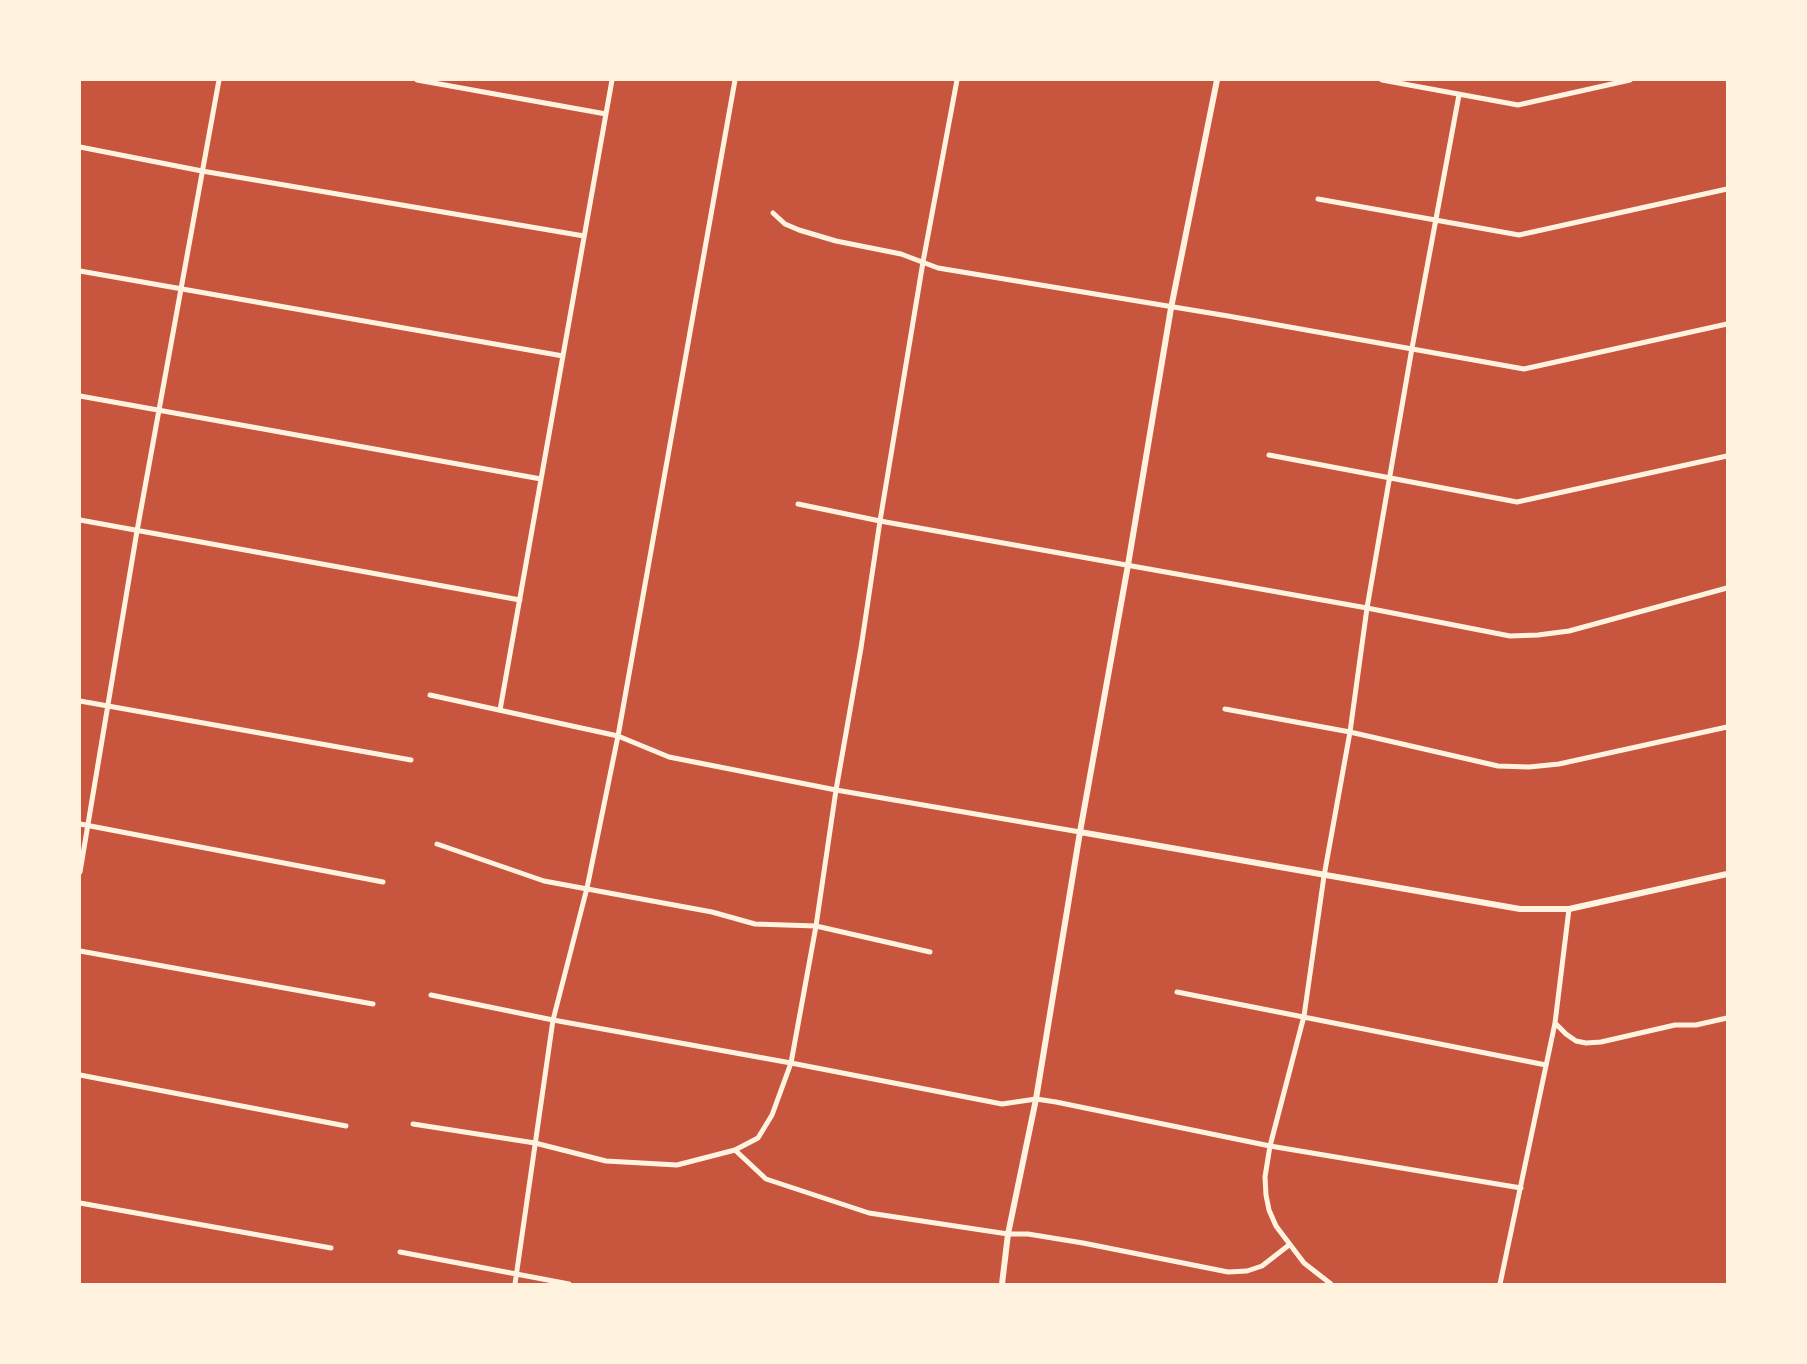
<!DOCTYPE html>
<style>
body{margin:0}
#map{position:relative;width:1807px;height:1364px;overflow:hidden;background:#c8553d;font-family:Mulish,sans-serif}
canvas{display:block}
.frame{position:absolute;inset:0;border:81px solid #fff3e0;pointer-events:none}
</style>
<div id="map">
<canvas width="1807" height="1364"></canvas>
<div class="frame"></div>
</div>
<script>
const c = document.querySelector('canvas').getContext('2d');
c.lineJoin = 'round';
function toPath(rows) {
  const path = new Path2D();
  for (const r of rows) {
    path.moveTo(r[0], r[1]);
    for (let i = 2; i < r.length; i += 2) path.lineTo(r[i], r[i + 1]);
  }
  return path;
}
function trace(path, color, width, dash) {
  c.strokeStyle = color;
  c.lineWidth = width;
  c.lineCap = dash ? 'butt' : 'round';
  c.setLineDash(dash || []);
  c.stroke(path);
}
trace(toPath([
 [417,80,606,114],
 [1382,80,1518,105,1630,80],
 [80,147,202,171,584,236],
 [1318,199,1519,235,1727,189],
 [773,213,785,224,799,230,836,241,901,254,938,268,1228,316,1524,369,1727,324],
 [80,271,563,356],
 [80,396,541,479],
 [1269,455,1517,502,1727,456],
 [798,504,880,521,1367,608,1510,636,1538,635,1569,631,1727,588],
 [80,520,520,600],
 [430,695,618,736,669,757,836,790,1080,832],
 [80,701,411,760],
 [1225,709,1350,732,1498,766,1529,767,1559,764,1727,727],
 [500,710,612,80],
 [80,824,383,882],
 [437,844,544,881,712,912,755,924,816,926,930,952],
 [80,872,137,531,219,80],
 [80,951,373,1004],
 [1177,992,1546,1065],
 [431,995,553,1020,791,1063,1002,1104,1036,1099,1056,1102,1270,1146,1521,1188],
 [1555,1023,1566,1034,1576,1041,1586,1043,1601,1042,1675,1025,1696,1025,1727,1018],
 [80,1075,346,1126],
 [413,1124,535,1143,606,1161,677,1165,735,1150,758,1138,772,1115,791,1063,816,926,836,790,861,648,880,521,923,262,957,80],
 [735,1150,766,1179,869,1213,1008,1234,1028,1234,1083,1243,1228,1272,1247,1271,1262,1266,1289,1245],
 [80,1203,331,1248],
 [400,1252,569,1284],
 [515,1284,553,1020,587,888,618,736,735,80],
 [1331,1284,1304,1263,1276,1226,1269,1210,1266,1195,1265,1177,1270,1146,1304,1016,1324,876,1350,732,1367,608,1412,348,1459,95],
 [1500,1284,1555,1023,1569,909]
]), '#fff3e0', 5);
trace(toPath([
 [1080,832,1520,909,1569,909,1727,874],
 [1002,1284,1008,1234,1036,1099,1080,832,1128,565,1171,308,1217,80]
]), '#fff3e0', 6);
</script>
